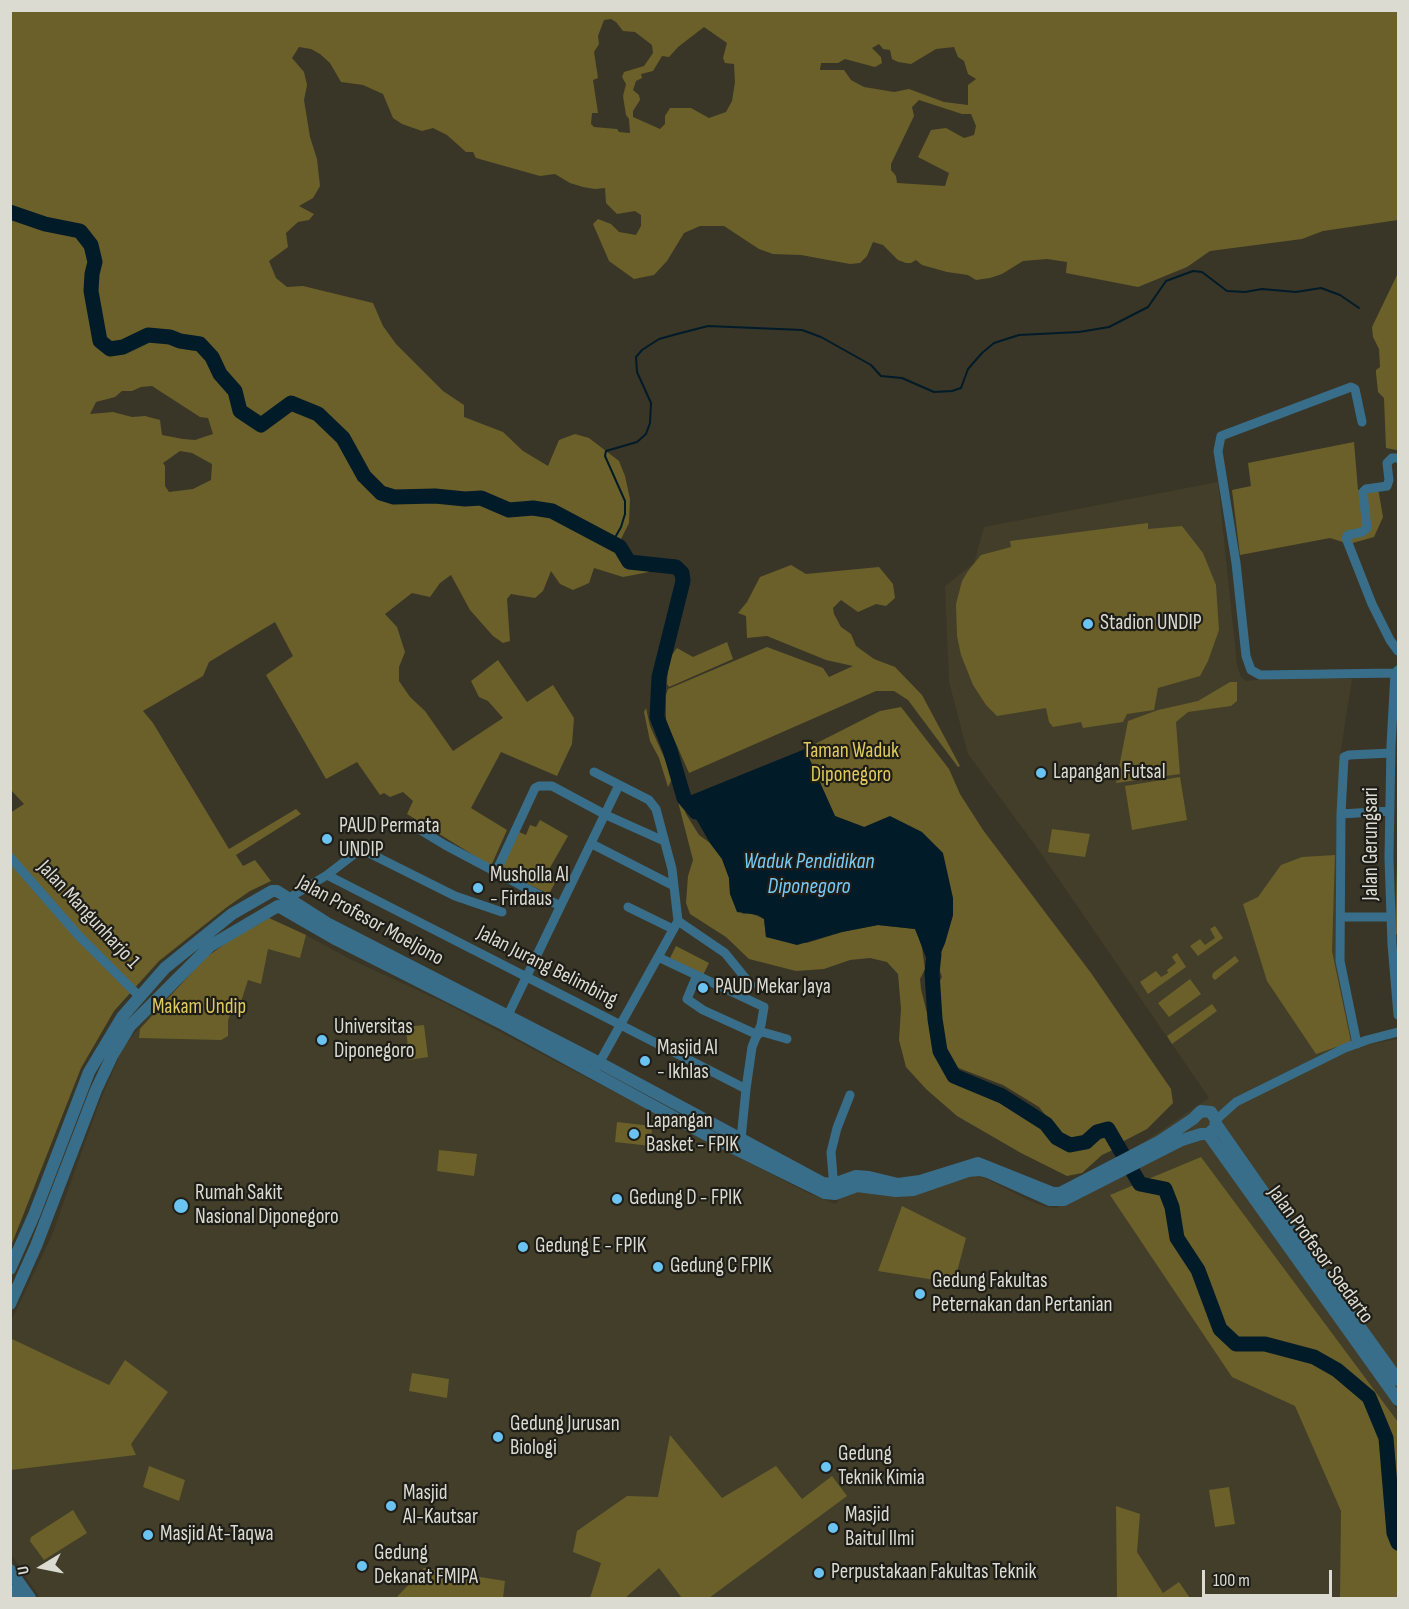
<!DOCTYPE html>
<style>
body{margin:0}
#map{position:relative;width:1409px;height:1609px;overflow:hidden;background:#393627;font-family:"Sofia Sans Condensed",sans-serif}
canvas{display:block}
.frame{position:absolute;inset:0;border:12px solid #dcdbd2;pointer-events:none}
.north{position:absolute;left:12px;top:1537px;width:60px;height:60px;-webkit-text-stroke:4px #1e1d17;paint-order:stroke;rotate:260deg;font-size:16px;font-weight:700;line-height:24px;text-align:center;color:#dcdbd2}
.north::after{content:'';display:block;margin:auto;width:21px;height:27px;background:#dcdbd2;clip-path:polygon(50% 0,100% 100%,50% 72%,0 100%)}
.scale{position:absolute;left:1202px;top:1570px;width:130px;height:27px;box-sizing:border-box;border:3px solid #dcdbd2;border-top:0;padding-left:8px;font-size:18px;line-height:21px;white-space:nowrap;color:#dcdbd2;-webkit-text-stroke:4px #1e1d17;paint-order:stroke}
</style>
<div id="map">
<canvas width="1409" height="1609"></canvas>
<div class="frame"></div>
<div class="north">U</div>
<div class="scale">100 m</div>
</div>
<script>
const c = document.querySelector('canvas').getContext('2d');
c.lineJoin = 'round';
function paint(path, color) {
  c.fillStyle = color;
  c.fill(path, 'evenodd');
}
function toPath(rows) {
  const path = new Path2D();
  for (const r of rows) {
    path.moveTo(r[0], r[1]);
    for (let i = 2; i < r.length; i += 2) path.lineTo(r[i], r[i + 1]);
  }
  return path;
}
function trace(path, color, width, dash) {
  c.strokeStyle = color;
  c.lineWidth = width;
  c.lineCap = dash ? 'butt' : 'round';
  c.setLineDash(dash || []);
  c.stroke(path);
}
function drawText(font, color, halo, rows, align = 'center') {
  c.font = font + ' "Sofia Sans Condensed",sans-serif';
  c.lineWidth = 4.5;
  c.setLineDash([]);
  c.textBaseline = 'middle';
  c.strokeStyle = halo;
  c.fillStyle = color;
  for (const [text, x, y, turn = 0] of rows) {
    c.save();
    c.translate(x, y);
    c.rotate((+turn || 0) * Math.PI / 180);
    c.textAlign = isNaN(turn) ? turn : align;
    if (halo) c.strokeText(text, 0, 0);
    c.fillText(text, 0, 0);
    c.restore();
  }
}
paint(toPath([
 [1218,482,1237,665,1241,677,1246,681,1289,677,1352,679,1340,756,1336,912,1350,1022,1364,1045,1398,1039,1398,1403,1394,1404,1398,1411,1398,1598,40,1598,11,1554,11,1321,52,1235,98,1106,124,1045,169,994,269,918,306,935,350,959,445,1003,734,1155,808,1193,836,1204,843,1194,976,1176,985,1178,1026,1199,1046,1207,1058,1208,1054,1193,1147,1140,1209,1098,1040,852,968,754,949,682,945,586,974,563,984,527]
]), '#423e29');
paint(toPath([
 [10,11,1398,11,1398,220,1323,231,1302,239,1210,251,1187,267,1138,287,1066,273,1067,262,1047,259,1023,261,1002,274,990,278,976,280,968,275,947,272,922,265,916,260,911,263,906,263,898,260,883,245,873,242,867,256,860,263,850,264,801,255,773,254,759,249,724,226,700,226,684,233,667,261,654,275,634,279,609,261,593,224,598,219,611,224,619,232,636,235,641,226,641,215,635,211,617,214,606,203,605,188,595,189,583,187,570,183,555,174,540,176,476,158,473,152,466,152,447,135,433,128,422,131,402,124,393,118,383,94,363,85,341,82,330,63,320,54,311,49,299,47,292,58,304,72,307,85,304,100,310,137,317,159,320,186,313,198,299,206,314,214,309,220,298,222,286,233,288,247,269,261,276,278,287,287,303,286,373,303,383,326,396,344,443,391,464,405,464,417,503,432,523,451,548,466,559,440,575,434,589,438,619,461,625,476,630,499,629,523,620,541,631,559,644,560,649,572,623,577,594,568,589,583,573,590,560,584,551,571,543,591,535,598,511,594,507,599,510,641,503,643,493,636,470,610,451,575,440,583,430,597,412,593,385,614,397,627,405,652,399,667,399,681,410,697,425,711,453,751,503,718,488,701,479,697,471,681,498,660,527,702,553,685,574,718,572,744,557,776,501,752,471,808,507,830,491,866,407,814,413,801,403,792,390,797,384,793,380,795,357,762,326,779,266,675,293,656,275,622,209,662,203,676,143,711,153,723,229,849,296,809,301,814,236,855,243,866,255,860,271,881,250,891,227,907,159,961,114,1011,81,1068,11,1246,10,813,24,804,10,789],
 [611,19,616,22,623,31,635,32,652,45,653,53,644,66,624,72,622,77,626,84,623,96,626,115,629,119,630,133,619,132,617,129,594,127,591,124,592,113,598,113,593,80,598,78,594,52,599,44,598,36,604,20],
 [704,27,727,43,723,58,725,63,734,64,735,82,732,101,726,112,709,118,691,108,670,108,665,116,665,124,660,129,633,117,633,111,640,100,639,95,633,90,636,81,642,78,641,74,653,71,662,56,669,57,678,47],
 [879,44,883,49,890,50,892,59,898,62,911,64,936,49,954,47,958,57,964,61,968,74,976,79,968,85,968,105,944,102,909,89,894,92,864,87,851,80,844,70,820,70,821,63,838,63,845,59,875,67,882,63,881,57,872,48],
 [919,100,962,114,971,114,976,126,974,135,964,138,946,128,931,130,918,157,949,173,945,186,897,183,896,176,891,170,891,164,914,116,912,107],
 [152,386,200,417,208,418,213,434,195,440,183,439,162,435,160,420,145,416,132,417,113,412,90,414,96,402,115,397,122,391,132,391,141,387],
 [180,451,192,453,212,464,211,480,193,489,169,492,165,486,165,466,163,463],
 [1398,273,1398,450,1396,450,1386,448,1384,398,1378,392,1376,373,1376,370,1380,367,1379,349,1373,337,1372,327],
 [1354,442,1358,490,1378,488,1383,517,1374,537,1349,544,1330,538,1240,555,1232,490,1251,486,1248,463],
 [1148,523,1148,529,1182,526,1203,553,1216,585,1219,630,1208,661,1200,676,1158,688,1154,710,1127,714,1123,722,1083,728,1081,722,1053,727,1049,722,1046,708,997,716,986,705,973,685,961,655,957,636,956,604,962,581,968,571,981,555,1011,547,1010,541],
 [791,565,806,574,879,567,893,584,895,598,886,606,876,604,858,612,841,600,833,608,834,614,841,627,851,634,856,646,874,659,895,667,922,695,960,766,958,767,908,700,894,691,876,691,689,773,666,721,666,695,668,689,767,647,823,668,829,677,853,666,826,660,767,636,747,638,746,616,738,613,747,602,760,577],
 [727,642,733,659,669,687,667,684,668,666,671,656,677,648,693,657],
 [1230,682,1237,682,1237,701,1231,706,1188,712,1176,722,1180,774,1116,783,1128,721,1158,710,1198,701],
 [901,707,949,769,960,794,983,830,1091,973,1171,1089,1173,1103,1147,1129,1122,1142,1110,1123,1093,1128,1082,1138,1062,1136,1039,1107,1003,1085,956,1067,948,1056,939,1016,938,985,942,977,937,962,945,943,953,915,953,898,864,827,835,816,805,749,880,711],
 [646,708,650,726,673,777,668,787,659,758,650,741,644,712],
 [1180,777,1187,820,1132,830,1125,786],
 [678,789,686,814,699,835,710,843,722,859,729,878,730,894,743,914,750,913,764,919,766,937,807,943,842,932,878,925,915,929,921,941,925,969,920,979,921,989,937,1054,951,1081,998,1098,1041,1128,1053,1140,1068,1148,1092,1143,1104,1134,1115,1149,1102,1155,1082,1173,1067,1176,1021,1153,957,1116,926,1089,906,1067,899,1040,901,1009,898,974,887,962,870,958,850,960,824,969,796,971,749,959,726,937,690,914,686,903,688,876,693,860,675,790],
 [540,820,568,836,547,873,557,879,549,894,502,872,502,866,519,832,526,835,530,825,536,827],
 [1052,829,1090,834,1085,857,1048,852],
 [1335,855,1332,951,1351,1042,1316,1054,1267,981,1243,904,1258,897,1281,865,1302,857],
 [1397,863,1398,863,1398,935,1395,934],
 [269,918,306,935,300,958,268,949,261,984,248,980,238,1011,231,1011,228,1021,228,1036,221,1040,139,1038,140,1029,205,958,232,939],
 [1215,926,1223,938,1198,956,1190,946,1200,939,1205,945,1215,938,1210,929],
 [676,946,709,963,703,975,670,958],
 [1177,953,1186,967,1148,994,1140,982,1156,971,1161,977,1168,973,1167,970,1176,963,1172,957],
 [1235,956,1239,961,1215,980,1212,977,1213,973],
 [1190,979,1201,994,1169,1017,1158,1003],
 [1212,1004,1217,1011,1172,1044,1167,1036],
 [424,1025,428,1057,409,1060,406,1027],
 [617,1122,652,1126,651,1146,615,1142],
 [439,1150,477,1154,474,1176,437,1171],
 [1201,1157,1398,1422,1398,1598,1340,1598,1341,1511,1295,1406,1232,1377,1110,1195],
 [902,1206,966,1238,954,1283,878,1271],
 [10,1338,109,1385,125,1360,168,1392,131,1444,136,1455,11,1470],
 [412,1373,449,1379,447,1398,409,1391],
 [670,1435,722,1498,776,1466,802,1499,832,1476,847,1496,709,1598,682,1598,659,1568,625,1598,590,1598,601,1563,573,1552,577,1531,627,1496,658,1497],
 [149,1466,185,1480,179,1501,143,1487],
 [1229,1487,1235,1524,1215,1527,1209,1490],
 [1116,1506,1140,1514,1137,1552,1163,1593,1179,1582,1190,1598,1117,1598],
 [73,1510,87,1533,44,1560,30,1541,31,1537],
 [424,1568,505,1581,503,1598,396,1598]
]), '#6b6029');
paint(toPath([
 [805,749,835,816,864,827,890,816,922,832,943,853,953,898,953,915,945,943,932,973,915,929,878,925,842,932,797,945,766,937,764,919,758,915,737,912,730,894,729,878,722,859,710,843,684,798]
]), '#021b28');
trace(toPath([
 [612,543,621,527,625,514,625,501,605,456,606,451,637,442,646,434,650,423,651,403,637,372,636,357,642,350,659,339,677,334,708,326,802,330,821,337,871,365,881,376,902,378,934,392,952,391,961,388,968,369,982,353,994,343,1019,335,1079,332,1109,327,1148,307,1166,281,1193,271,1202,272,1227,291,1245,292,1262,289,1296,292,1321,288,1340,295,1359,308]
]), '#021b28', 2);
trace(toPath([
 [10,212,45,224,80,231,91,245,95,262,92,274,91,291,100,341,110,349,123,347,148,335,170,337,180,341,200,344,212,357,220,374,235,391,240,411,261,425,291,403,318,414,343,438,364,476,381,493,394,497,435,496,465,499,481,498,509,510,533,508,552,511,620,547,629,562,676,567,682,573,683,581,659,677,657,717,670,750,684,798,696,812],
 [934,954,932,973,935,1019,940,1051,954,1076,1002,1096,1046,1124,1057,1138,1070,1145,1086,1142,1097,1132,1108,1129,1140,1184,1165,1189,1172,1207,1177,1238,1198,1270,1220,1329,1236,1344,1265,1344,1314,1357,1337,1370,1369,1397,1386,1438,1394,1533,1398,1543]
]), '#021b28', 15);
trace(toPath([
 [1362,422,1355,389,1351,387,1221,436,1218,451,1236,563,1246,656,1251,670,1260,675,1395,673,1398,670],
 [1398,458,1392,458,1387,463,1389,480,1387,486,1366,489,1363,492,1367,528,1362,532,1348,535,1346,538,1372,604,1390,640,1398,651],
 [1395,673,1391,745,1389,858,1392,944,1398,1015],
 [594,772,649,800,656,809,672,869,678,921,597,1067],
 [1341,814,1344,757,1349,755,1391,753],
 [412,825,445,845,560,906],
 [592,844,674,886],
 [10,857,78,935,140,997],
 [496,872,535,788,539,786,552,786,606,815,664,841],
 [327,875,357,852,365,851,455,896,502,912],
 [284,901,327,875,746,1089,741,1139],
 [628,907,673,929],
 [1341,917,1391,917],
 [678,921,725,953,751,985],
 [658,957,764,1007,761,1025,752,1047,746,1089],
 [697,975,687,999,703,1010,758,1035],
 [508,1015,619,785],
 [759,1031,787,1039],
 [1357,1044,1340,961,1341,814,1390,811],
 [1216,1120,1236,1102,1345,1048,1367,1040,1398,1032],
 [834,1188,831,1152,837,1128,850,1095]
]), '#396e8a', 9);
trace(toPath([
 [1216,1124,1283,1220,1398,1380],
 [1208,1134,1398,1400],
 [10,1269,34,1215,89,1072,122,1017,165,968,232,914,272,891,277,891,327,923,600,1063,823,1183,834,1184,856,1176,869,1177,898,1184,920,1181,978,1163,1053,1193,1060,1193,1160,1141,1193,1119,1201,1111,1211,1112,1216,1120,1215,1128,1208,1134,1201,1134,1182,1140,1064,1200,1050,1200,988,1172,979,1170,968,1171,913,1190,896,1191,857,1186,835,1194,825,1193,703,1133,503,1024,337,940,278,906,210,946,130,1026,112,1056,96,1090,36,1246,10,1304],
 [10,1570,30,1598],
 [10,1590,17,1598]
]), '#396e8a', 12);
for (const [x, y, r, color] of [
 [1088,624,6,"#6bc3f2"],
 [1041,773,6,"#6bc3f2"],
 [327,839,6,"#6bc3f2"],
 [478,888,6,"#6bc3f2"],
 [703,988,6,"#6bc3f2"],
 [322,1040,6,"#6bc3f2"],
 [645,1061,6,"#6bc3f2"],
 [634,1134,6,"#6bc3f2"],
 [617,1199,6,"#6bc3f2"],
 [181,1206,8,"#6bc3f2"],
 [523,1247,6,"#6bc3f2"],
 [658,1267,6,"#6bc3f2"],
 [920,1294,6,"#6bc3f2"],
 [498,1437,6,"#6bc3f2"],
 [826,1467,6,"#6bc3f2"],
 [391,1506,6,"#6bc3f2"],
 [833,1528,6,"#6bc3f2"],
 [148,1535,6,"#6bc3f2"],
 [362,1566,6,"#6bc3f2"],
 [819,1573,6,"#6bc3f2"]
]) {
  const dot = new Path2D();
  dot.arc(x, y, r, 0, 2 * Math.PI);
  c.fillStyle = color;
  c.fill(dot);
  trace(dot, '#1e1d17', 2);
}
drawText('21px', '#dcdbd2', '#1e1d17', [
 ["Stadion UNDIP",1100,624],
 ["Lapangan Futsal",1053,773],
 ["PAUD Permata",339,827],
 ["UNDIP",339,851],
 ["Musholla Al",490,876],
 ["- Firdaus",490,900],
 ["PAUD Mekar Jaya",715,988],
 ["Universitas",334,1028],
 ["Diponegoro",334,1052],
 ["Masjid Al",657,1049],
 ["- Ikhlas",657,1073],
 ["Lapangan",646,1122],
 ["Basket - FPIK",646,1146],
 ["Rumah Sakit",195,1194],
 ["Nasional Diponegoro",195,1218],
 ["Gedung D - FPIK",629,1199],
 ["Gedung E - FPIK",535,1247],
 ["Gedung C FPIK",670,1267],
 ["Gedung Fakultas",932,1282],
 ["Peternakan dan Pertanian",932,1306],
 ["Gedung Jurusan",510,1425],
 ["Biologi",510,1449],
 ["Gedung",838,1455],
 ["Teknik Kimia",838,1479],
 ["Masjid",403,1494],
 ["Al-Kautsar",403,1518],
 ["Masjid",845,1516],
 ["Baitul Ilmi",845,1540],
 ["Masjid At-Taqwa",160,1535],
 ["Gedung",374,1554],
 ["Dekanat FMIPA",374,1578],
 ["Perpustakaan Fakultas Teknik",831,1573]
], 'left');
drawText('21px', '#e0ca5e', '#1e1d17', [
 ["Taman Waduk",851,752],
 ["Diponegoro",851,776],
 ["Makam Undip",199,1008]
]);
drawText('21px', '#dcdbd2', '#1e1d17', [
 ["Jalan Gerungsari",1372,844,-90],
 ["Jalan Mangunharjo 1",88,915,47],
 ["Jalan Profesor Moeljono",370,921,29],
 ["Jalan Jurang Belimbing",547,967,27],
 ["Jalan Profesor Soedarto",1320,1255,54]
]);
drawText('italic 22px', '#76cbf8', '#1e1d17', [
 ["Waduk Pendidikan",809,862],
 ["Diponegoro",809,887]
]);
</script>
